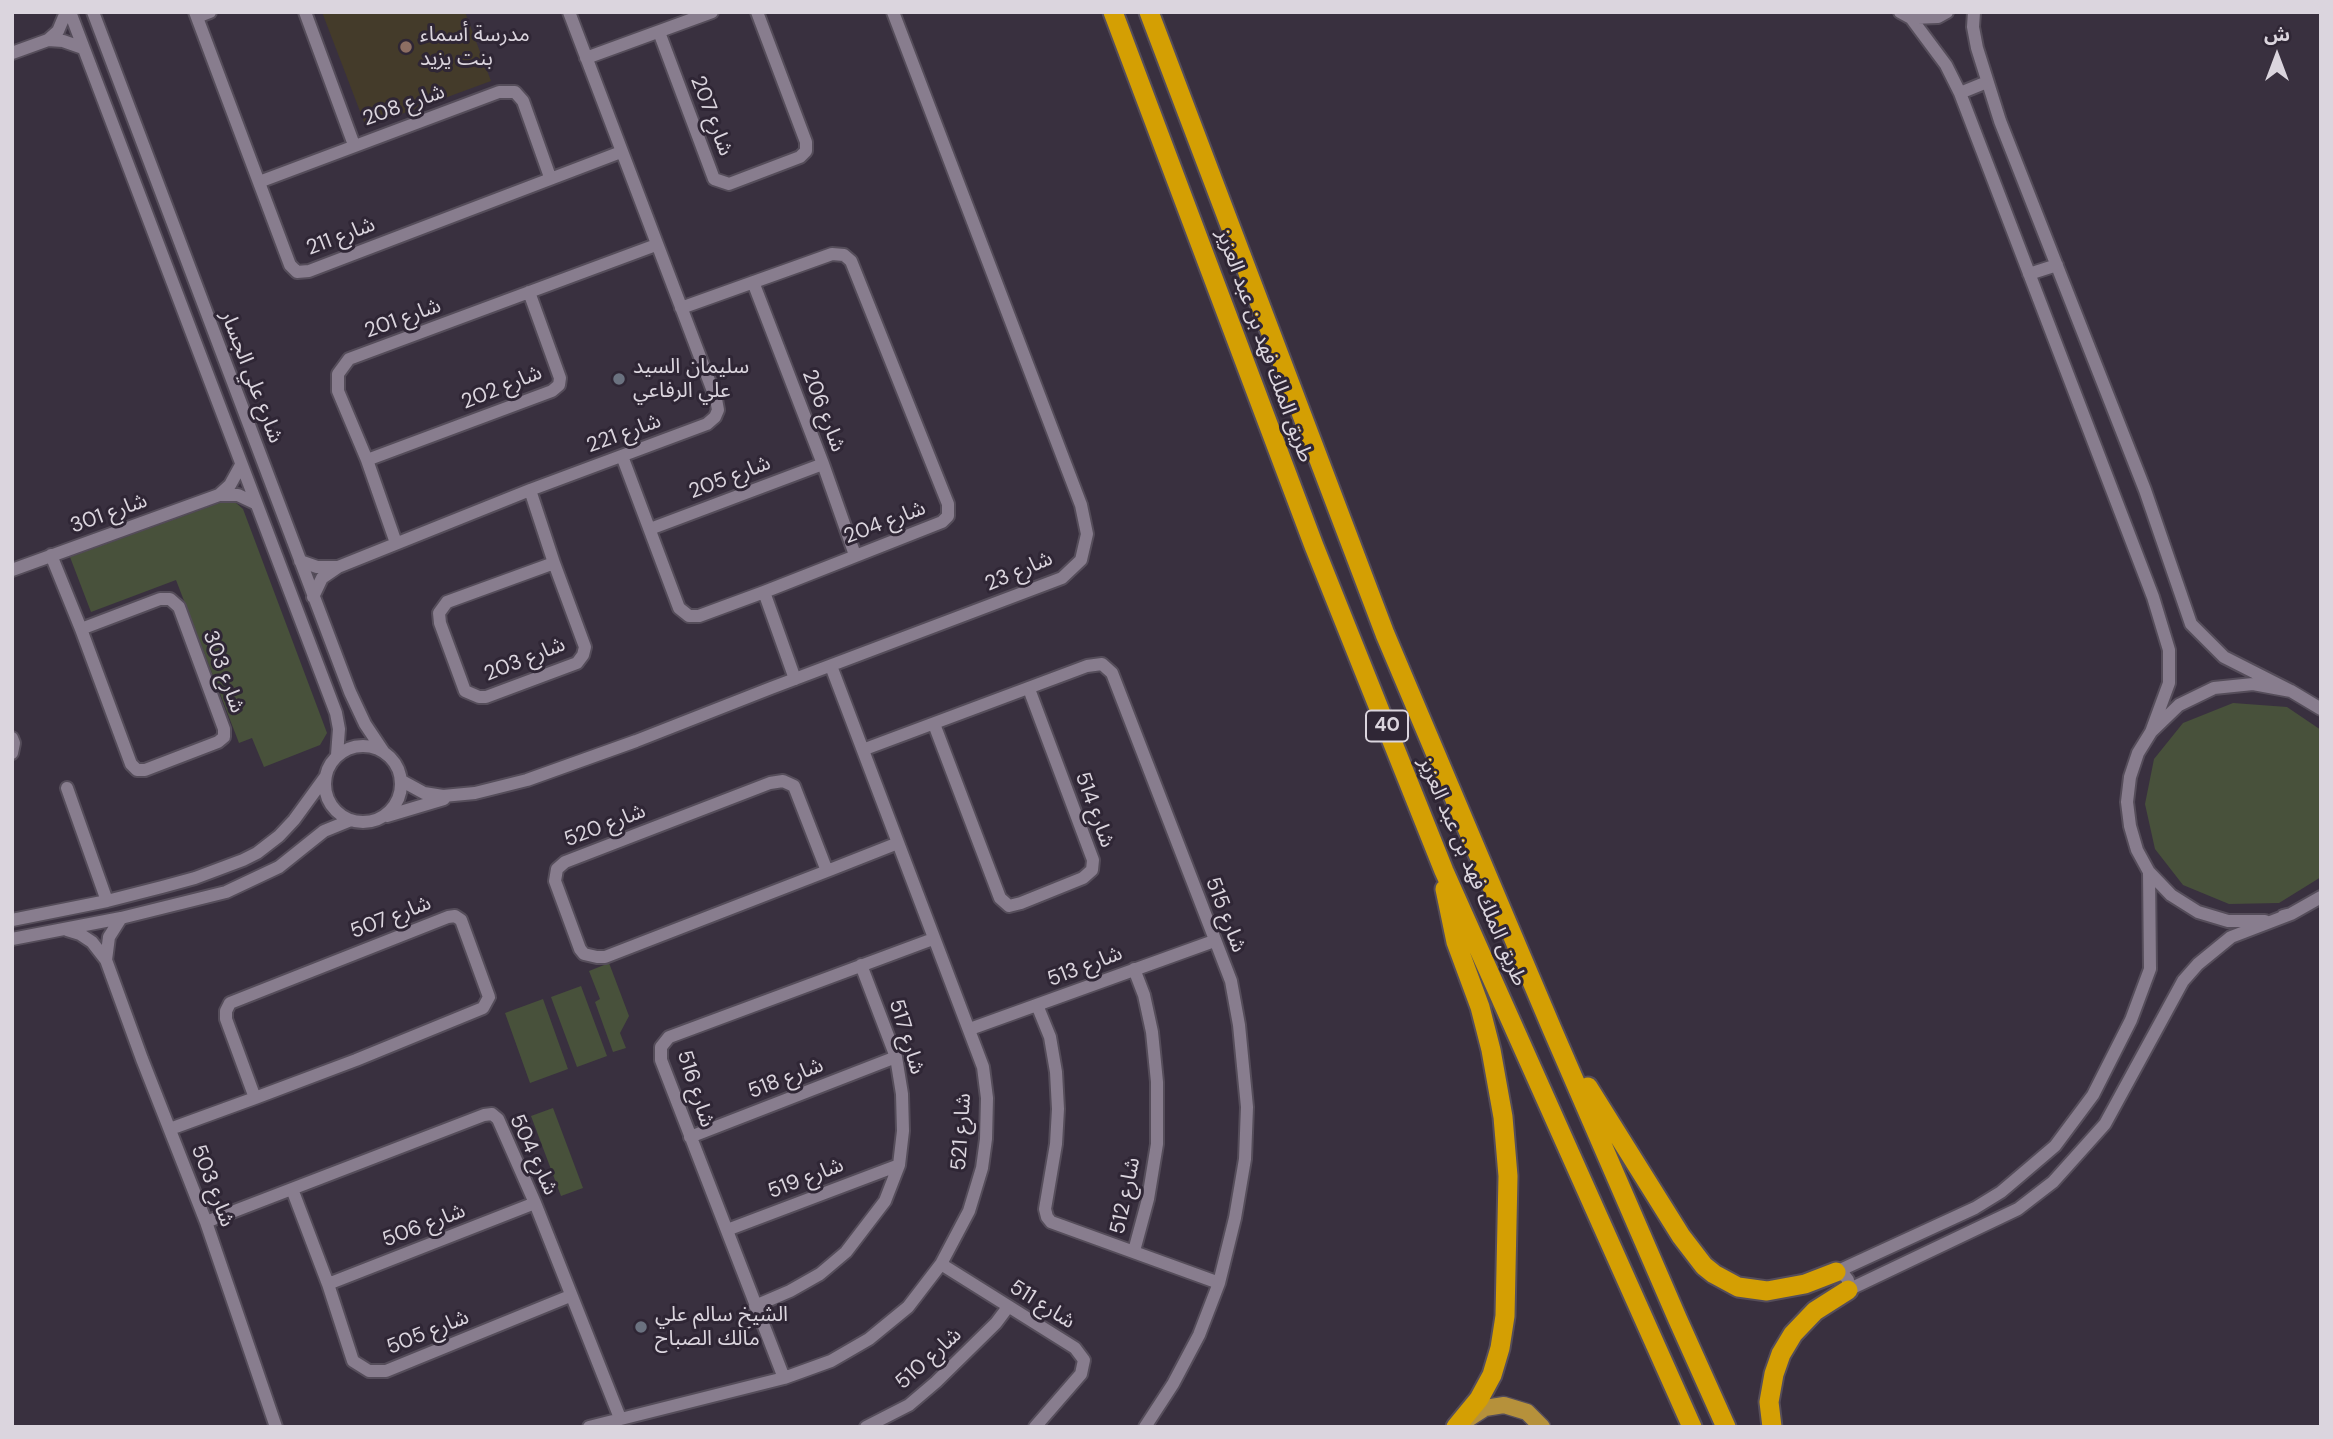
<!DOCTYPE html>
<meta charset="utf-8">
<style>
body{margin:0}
#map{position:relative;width:2333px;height:1439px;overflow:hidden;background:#39303f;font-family:"DM Sans","Noto Sans Arabic",sans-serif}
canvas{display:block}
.frame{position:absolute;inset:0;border:14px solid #dbd5de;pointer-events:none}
.north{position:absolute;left:2242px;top:21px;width:70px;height:70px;-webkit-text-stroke:5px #2f2635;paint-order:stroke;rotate:0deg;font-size:19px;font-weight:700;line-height:28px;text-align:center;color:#dbd5de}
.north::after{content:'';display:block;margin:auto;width:24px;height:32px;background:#dbd5de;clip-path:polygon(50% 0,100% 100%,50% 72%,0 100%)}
</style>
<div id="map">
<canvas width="2333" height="1439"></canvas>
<div class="frame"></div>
<div class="north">ش</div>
</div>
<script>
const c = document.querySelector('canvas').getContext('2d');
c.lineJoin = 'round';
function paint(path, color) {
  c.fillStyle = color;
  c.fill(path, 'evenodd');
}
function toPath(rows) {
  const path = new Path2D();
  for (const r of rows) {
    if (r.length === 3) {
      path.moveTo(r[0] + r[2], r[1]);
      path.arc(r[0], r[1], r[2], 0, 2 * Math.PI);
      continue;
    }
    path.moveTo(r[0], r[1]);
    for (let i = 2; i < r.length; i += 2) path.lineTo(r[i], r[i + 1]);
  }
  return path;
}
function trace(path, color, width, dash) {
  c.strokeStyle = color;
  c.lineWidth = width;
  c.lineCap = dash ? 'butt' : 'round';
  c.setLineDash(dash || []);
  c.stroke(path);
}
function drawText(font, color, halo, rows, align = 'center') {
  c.font = font + ' "DM Sans","Noto Sans Arabic",sans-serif';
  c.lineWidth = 6;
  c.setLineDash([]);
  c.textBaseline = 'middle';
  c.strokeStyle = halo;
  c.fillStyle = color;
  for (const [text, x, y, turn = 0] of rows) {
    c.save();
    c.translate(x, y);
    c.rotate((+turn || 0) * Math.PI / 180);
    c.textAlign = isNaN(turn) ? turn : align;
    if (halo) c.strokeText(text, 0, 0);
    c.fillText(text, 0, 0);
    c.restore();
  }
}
paint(toPath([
 [322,12,465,12,491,81,366,127]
]), '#443b2a');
paint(toPath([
 [225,501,235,502,243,509,327,733,320,745,264,767,252,738,239,743,176,580,91,612,70,557],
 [2233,703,2287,707,2321,730,2321,877,2279,903,2229,904,2183,885,2155,849,2145,804,2154,759,2183,723],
 [609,963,629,1016,620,1033,626,1048,613,1052,595,1002,600,999,589,971],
 [581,986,607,1056,577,1067,551,997],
 [543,999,568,1069,530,1083,505,1013],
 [553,1108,583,1188,561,1196,531,1116]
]), '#48513b');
const minor = toPath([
 [70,12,336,713,339,729,337,755],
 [93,12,350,692,365,724,383,751],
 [195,12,290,265,297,272,309,271,621,152],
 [305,12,354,145],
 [1900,12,1911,18,1938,17,1947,12],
 [1974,12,1973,27,1977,48,2000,121,2145,490,2191,624,2224,657,2291,691],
 [197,17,210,12],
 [1911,18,1946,65,1960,93,2153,597,2169,650,2169,683,2151,732],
 [659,32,714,179,729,184,800,157,806,151,806,142,757,12],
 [48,40,58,31,66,12],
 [12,53,48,40,63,41,83,48],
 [586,58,712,12],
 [1960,93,1987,82],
 [259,182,499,92,515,92,523,101,550,177],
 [2029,274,2057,265],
 [753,282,823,464,855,555],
 [622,456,679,608,689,616,699,616,764,592,942,522,948,516,948,504,851,261,844,255,832,254,681,308],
 [367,460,552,391,559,385,560,378,529,292],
 [530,490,554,563,447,602,439,613,440,623,465,691,479,697,486,697,577,663,583,655,585,647,554,563],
 [219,495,230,485,241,465],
 [650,529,823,464],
 [396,543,367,460,338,391,338,374,349,359,656,245],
 [51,555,81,629,131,764,137,770,145,770,218,742,224,737,224,729,179,607,170,599,160,599,81,629],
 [300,561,317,567,338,567],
 [12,570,219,495,238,495,255,503],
 [764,592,795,679],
 [313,597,322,578,338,567,530,490,707,424,715,417,718,410,716,399,569,12],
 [934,724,1000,898,1009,906,1021,903,1083,878,1092,870,1093,860,1029,689],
 [12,738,14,743,12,753],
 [363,784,38],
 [865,749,1087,666,1102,664,1112,673,1231,981,1239,1025,1247,1107,1245,1159,1235,1218,1219,1283,1199,1335,1173,1384,1145,1427],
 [402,781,424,793,443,796,475,793,527,780,636,741,771,688,1062,578,1081,560,1087,534,1081,505,893,12],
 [67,788,107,901],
 [387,816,444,799],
 [827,871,605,957,597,957,584,954,580,949,555,881,557,869,565,862,770,783,783,781,794,786,827,871,898,843],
 [2283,916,2291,914,2321,897],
 [12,920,107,901,162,887,195,878,243,860,257,853,279,836,294,820,326,776],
 [2265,921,2228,921,2198,912,2171,895,2149,872,2137,850,2130,826,2127,802,2130,777,2138,753,2151,732,2179,705,2214,688,2253,684,2291,691,2321,709],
 [67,930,80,934,92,942,106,960,142,1059,206,1222,276,1427],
 [12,939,121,918,226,892,279,867,324,831,351,820],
 [106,960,109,937,121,918],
 [1134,969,1144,995,1152,1032,1157,1082,1157,1144,1148,1199,1134,1251],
 [1037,1005,1050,1037,1056,1072,1058,1109,1056,1144,1045,1209,1047,1217,1051,1222,1219,1283],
 [970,1029,1214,941],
 [170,1129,255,1098,356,1060,483,1008,489,997,461,920,455,916,448,917,230,1003,226,1011,226,1019,255,1098],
 [690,1137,896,1057],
 [292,1189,328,1284,353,1361,369,1371,386,1371,570,1296],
 [206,1222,484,1115,492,1114,498,1119,535,1203,620,1418],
 [727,1230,899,1165],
 [941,1264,1075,1348,1084,1360,1081,1374,1035,1427],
 [1836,1272,1845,1276,1848,1280,1848,1290,2018,1209,2053,1182,2105,1124,2183,981,2198,964,2231,937,2291,914],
 [1836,1272,1975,1208,2001,1192,2055,1146,2093,1095,2131,1020,2150,969,2149,872],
 [328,1284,535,1203],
 [755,1306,790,1291,820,1274,846,1252,885,1201,899,1165,903,1131,902,1094,896,1057,861,965],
 [784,1378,661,1060,661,1047,669,1037,933,939],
 [589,1427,784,1378,831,1361,869,1339,908,1307,941,1264,969,1211,982,1168,986,1139,987,1098,983,1067,831,666],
 [866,1427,909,1405,936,1382,996,1323,1008,1307]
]);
const major = toPath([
 [1465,1421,1485,1408,1504,1405,1527,1412,1542,1427]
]);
const highway = toPath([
 [1113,12,1314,546,1444,871,1692,1427],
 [1149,12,1385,634,1552,1029,1678,1320,1726,1427],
 [1445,889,1456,942,1480,1007,1491,1050,1503,1117,1508,1176,1505,1316,1500,1348,1492,1375,1479,1399,1456,1427],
 [1588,1087,1681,1236,1704,1266,1714,1274,1738,1287,1767,1291,1805,1284,1836,1272],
 [1772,1427,1769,1402,1774,1374,1781,1354,1793,1334,1815,1311,1848,1290]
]);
trace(minor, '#554d5a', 16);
trace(major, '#554d5a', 19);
trace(highway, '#554d5a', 23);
trace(minor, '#887d8e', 12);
trace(major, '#b6913b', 16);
trace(highway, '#d49f03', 19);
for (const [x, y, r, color] of [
 [406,47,7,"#8d6e63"],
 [619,379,7,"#6b7280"],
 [641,1327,7,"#6b7280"]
]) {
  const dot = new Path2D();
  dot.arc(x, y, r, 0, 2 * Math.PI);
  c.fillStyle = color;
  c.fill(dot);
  trace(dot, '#2f2635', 2.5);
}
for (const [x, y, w] of [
 [1387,726,42]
]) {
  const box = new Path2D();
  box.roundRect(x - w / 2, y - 15.5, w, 31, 5);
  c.fillStyle = '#2f2635';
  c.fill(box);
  trace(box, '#dbd5de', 2);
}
drawText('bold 19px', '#dbd5de', null, [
 ["40",1387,726]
]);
drawText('21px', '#dbd5de', '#2f2635', [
 ["مدرسة أسماء",420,35],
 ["بنت يزيد",420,59],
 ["سليمان السيد",633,367],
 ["علي الرفاعي",633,391],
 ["الشيخ سالم علي",655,1315],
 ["مالك الصباح",655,1339]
], 'left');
drawText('21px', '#dbd5de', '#2f2635', [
 ["شارع 208",404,106,-20],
 ["شارع 207",711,116,69],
 ["شارع 211",341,237,-21],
 ["شارع 201",403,319,-20],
 ["طريق الملك فهد بن عبد العزيز",1264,346,70],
 ["شارع علي الجسار",251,377,69],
 ["شارع 202",502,388,-22],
 ["شارع 206",823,411,69],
 ["شارع 221",624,434,-20],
 ["شارع 205",730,478,-21],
 ["شارع 301",109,514,-20],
 ["شارع 204",885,523,-21],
 ["شارع 23",1019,572,-23],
 ["شارع 203",525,660,-22],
 ["شارع 303",223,672,70],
 ["شارع 514",1094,810,70],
 ["شارع 520",605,826,-21],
 ["طريق الملك فهد بن عبد العزيز",1472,872,67],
 ["شارع 515",1225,915,69],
 ["شارع 507",391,918,-21],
 ["شارع 513",1085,967,-21],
 ["شارع 517",906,1037,73],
 ["شارع 518",786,1079,-21],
 ["شارع 516",695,1089,72],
 ["شارع 521",962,1132,-86],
 ["شارع 504",533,1155,65],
 ["شارع 519",806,1179,-21],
 ["شارع 503",212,1186,69],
 ["شارع 512",1126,1196,-78],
 ["شارع 506",424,1226,-21],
 ["شارع 511",1042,1305,32],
 ["شارع 505",428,1333,-22],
 ["شارع 510",929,1359,-42]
]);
</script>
